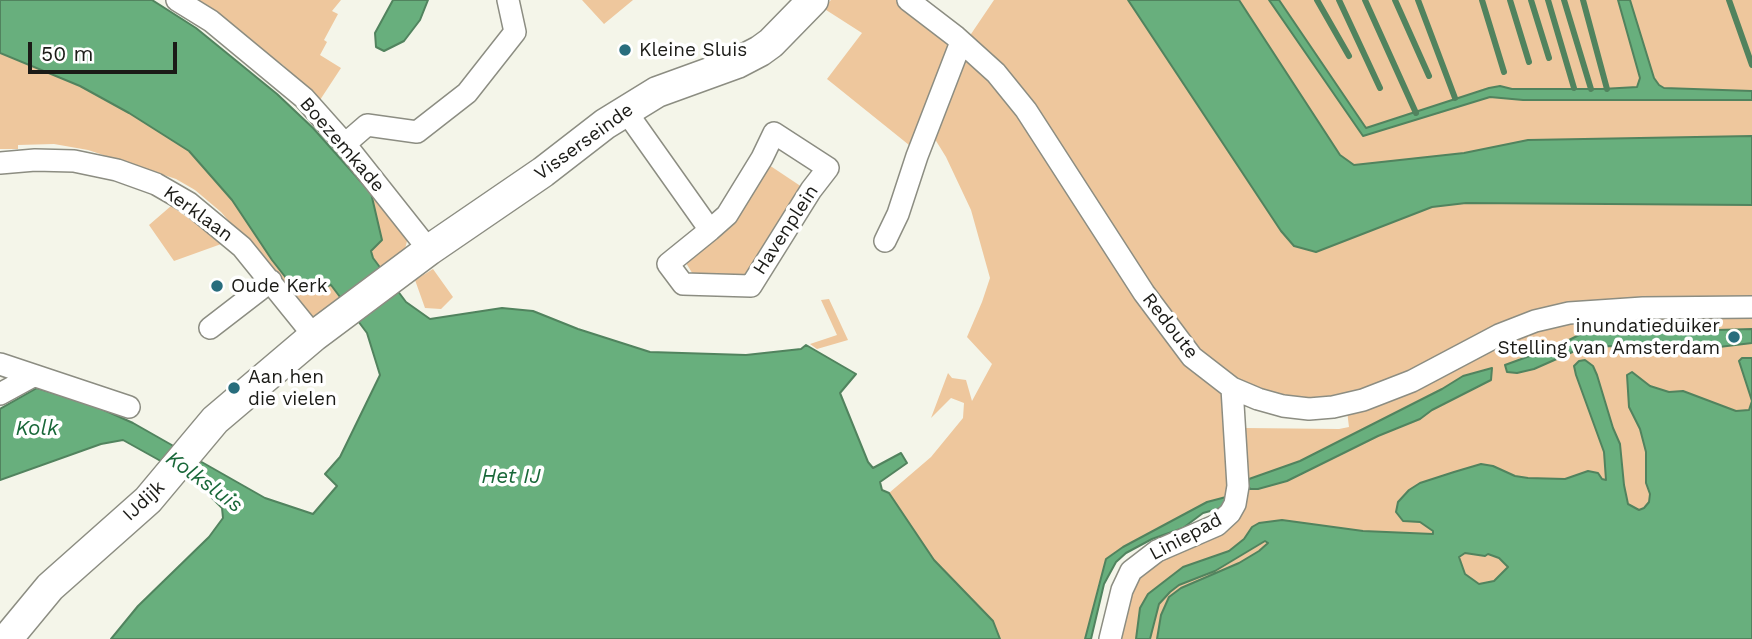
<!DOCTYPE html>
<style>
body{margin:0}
#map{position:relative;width:1752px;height:639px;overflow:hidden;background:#f4f5e9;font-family:"Work Sans",sans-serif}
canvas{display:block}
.scale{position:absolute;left:28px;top:42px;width:149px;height:32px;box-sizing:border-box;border:4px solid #1b1b17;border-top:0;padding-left:9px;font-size:21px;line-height:24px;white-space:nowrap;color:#1b1b17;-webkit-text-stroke:5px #fff;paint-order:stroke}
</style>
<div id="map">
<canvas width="1752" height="639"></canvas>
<div class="scale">50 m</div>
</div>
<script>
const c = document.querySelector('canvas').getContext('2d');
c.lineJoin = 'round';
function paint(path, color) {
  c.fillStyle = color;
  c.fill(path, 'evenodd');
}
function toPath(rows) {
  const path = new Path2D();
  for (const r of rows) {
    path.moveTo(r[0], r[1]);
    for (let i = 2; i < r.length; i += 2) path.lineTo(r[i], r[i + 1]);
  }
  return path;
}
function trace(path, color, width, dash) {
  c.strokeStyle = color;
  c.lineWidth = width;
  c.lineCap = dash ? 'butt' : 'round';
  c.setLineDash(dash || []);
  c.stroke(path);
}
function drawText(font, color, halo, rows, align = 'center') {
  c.font = font + ' "Work Sans",sans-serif';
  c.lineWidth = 7;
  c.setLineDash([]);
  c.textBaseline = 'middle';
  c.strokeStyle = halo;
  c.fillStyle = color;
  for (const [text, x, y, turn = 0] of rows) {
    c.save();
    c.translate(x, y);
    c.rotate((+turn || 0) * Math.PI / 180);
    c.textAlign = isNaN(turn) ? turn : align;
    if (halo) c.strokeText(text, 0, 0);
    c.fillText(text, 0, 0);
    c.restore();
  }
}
paint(toPath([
 [191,0,341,0,332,11,338,14,324,40,327,42,320,55,341,68,320,100,283,65],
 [582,0,633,0,604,24],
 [831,0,897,0,984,68,1219,387,1225,401,1229,489,1226,497,1207,502,1123,547,1099,583,1085,639,1000,639,993,621,934,560,889,493,931,457,963,418,964,403,951,398,931,418,948,373,952,378,966,380,972,401,992,364,967,337,982,302,990,278,971,210,946,157,925,123,914,149,827,79,862,33,823,8],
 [994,0,1752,0,1752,300,1640,302,1464,348,1342,400,1269,397,1211,367,969,37],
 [0,53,80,86,129,113,189,151,232,200,272,260,297,291,308,285,316,288,331,284,341,300,315,317,301,313,258,254,221,212,195,190,176,179,88,150,54,144,18,145,18,149,0,149],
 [769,165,802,187,744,278,694,276,686,263,736,221],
 [371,193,408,237,405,249,382,268,373,258,371,251,382,239],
 [171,206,224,243,174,261,149,225],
 [433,269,453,297,441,309,425,308,415,280],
 [829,299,848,340,817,349,810,344,837,335,821,300],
 [1752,312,1752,639,1116,639,1140,571,1220,530,1245,428,1339,429,1349,427,1347,411,1547,322]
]), '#eec79d');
const water = toPath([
 [0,0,152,0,196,28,277,94,313,128,371,193,382,240,371,251,373,258,406,302,430,319,502,308,533,311,578,329,650,352,746,355,801,349,806,345,856,374,840,393,868,462,873,468,901,453,907,463,880,482,882,490,889,493,934,560,993,621,1000,639,111,639,138,606,209,537,223,518,222,508,193,479,123,440,101,444,0,480,0,409,37,388,95,406,133,423,265,498,313,514,337,486,325,474,340,457,380,375,367,333,331,285,316,289,308,285,297,292,272,260,232,200,189,151,129,113,80,86,0,53,0,0],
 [393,0,428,0,420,20,404,41,384,51,376,47,375,33,393,0],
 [1128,0,1239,0,1340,155,1354,165,1464,153,1528,140,1752,136,1752,205,1466,203,1432,207,1316,252,1294,246,1281,231,1128,0],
 [1269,0,1279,0,1366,128,1489,88,1500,86,1512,89,1602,89,1637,87,1640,78,1618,0,1630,0,1654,78,1659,85,1664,88,1752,91,1752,100,1523,100,1490,97,1363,136,1269,0],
 [1605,328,1682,331,1752,329,1752,343,1719,347,1598,346,1577,350,1534,369,1517,373,1507,372,1505,365,1557,346,1581,334,1605,328],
 [1742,358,1752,358,1752,639,1157,639,1161,615,1169,597,1181,588,1239,563,1259,551,1268,543,1265,541,1215,571,1179,585,1170,592,1159,604,1150,639,1136,639,1140,608,1148,594,1183,567,1229,551,1244,539,1252,527,1259,523,1282,520,1363,531,1433,534,1433,531,1420,522,1403,521,1396,512,1398,502,1409,490,1420,483,1454,472,1481,464,1493,466,1515,476,1528,478,1565,479,1588,471,1598,473,1602,479,1606,480,1604,452,1576,375,1574,366,1579,361,1585,360,1593,366,1597,375,1613,428,1620,444,1624,485,1628,504,1639,510,1644,508,1649,502,1650,494,1646,483,1646,452,1640,429,1629,407,1627,375,1632,372,1650,386,1669,392,1683,391,1736,411,1749,410,1752,401,1739,361,1742,358],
 [1465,553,1485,556,1488,554,1499,558,1508,567,1494,581,1479,584,1465,574,1459,557,1465,553],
 [1492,368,1491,380,1432,410,1420,419,1378,436,1287,481,1258,489,1250,489,1248,485,1249,479,1300,461,1442,389,1463,376,1492,368],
 [1226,497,1232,500,1221,508,1203,513,1183,528,1152,539,1126,553,1116,562,1104,584,1091,639,1085,639,1106,559,1123,547,1207,502,1226,497]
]);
paint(water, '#68af7d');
trace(water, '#51835e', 2);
trace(toPath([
 [1317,0,1349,56],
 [1339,0,1380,88],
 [1365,0,1416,113],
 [1395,0,1429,76],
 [1418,0,1455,98],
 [1482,0,1504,72],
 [1510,0,1529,62],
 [1531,0,1549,58],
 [1548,0,1574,88],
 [1564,0,1591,89],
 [1583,0,1607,89],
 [1729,0,1752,65]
]), '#51835e', 6);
const street = toPath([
 [177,0,211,21,304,98,345,144,429,250],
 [908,0,955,36,996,73,1026,110,1144,293,1192,357,1232,388,1258,399,1283,406,1309,409,1333,407,1363,400,1412,381,1499,335,1535,321,1569,313,1643,308,1752,307],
 [625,110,710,230,668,264,683,284,751,286,811,190,828,168,774,133,762,158,727,215,710,230],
 [345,144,367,125,417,132,467,93,515,32,508,0],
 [0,163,35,160,74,161,117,170,156,184,189,203,242,247,314,336],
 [885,241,898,214,917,156,961,42],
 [210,328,271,281],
 [0,364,129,407],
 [0,394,33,376],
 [1110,639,1122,590,1131,571,1157,551,1217,525,1230,513,1235,504,1238,486,1232,388]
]);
const secondary = toPath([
 [7,639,50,587,148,500,215,420,314,336,429,250,543,172,605,124,657,92,737,63,760,51,771,43,813,0]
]);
trace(street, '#8c8d82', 24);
trace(secondary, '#8c8d82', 33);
trace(street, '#fff', 21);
trace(secondary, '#fff', 30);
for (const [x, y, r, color] of [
 [625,50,7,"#286d7d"],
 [217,286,7,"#286d7d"],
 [1734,337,7,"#286d7d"],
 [234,388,7,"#286d7d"]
]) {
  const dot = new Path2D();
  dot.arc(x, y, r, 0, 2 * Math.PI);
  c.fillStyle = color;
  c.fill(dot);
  trace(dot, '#fff', 2.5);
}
drawText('19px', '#1b1b17', '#fff', [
 ["Kleine Sluis",639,50],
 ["Oude Kerk",231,286],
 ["inundatieduiker",1720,326,"right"],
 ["Stelling van Amsterdam",1720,348,"right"],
 ["Aan hen",248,377],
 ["die vielen",248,399]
], 'left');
drawText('19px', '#1b1b17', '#fff', [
 ["Visserseinde",584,142,-36],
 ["Boezemkade",342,145,49],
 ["Kerklaan",198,214,36],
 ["Havenplein",786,230,-57],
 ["Redoute",1170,326,52],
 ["IJdijk",144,501,-43],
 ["Liniepad",1186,537,-28]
]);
drawText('italic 21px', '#196839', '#fff', [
 ["Kolk",37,429],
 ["Het IJ",511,477],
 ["Kolksluis",204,482,36]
]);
</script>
